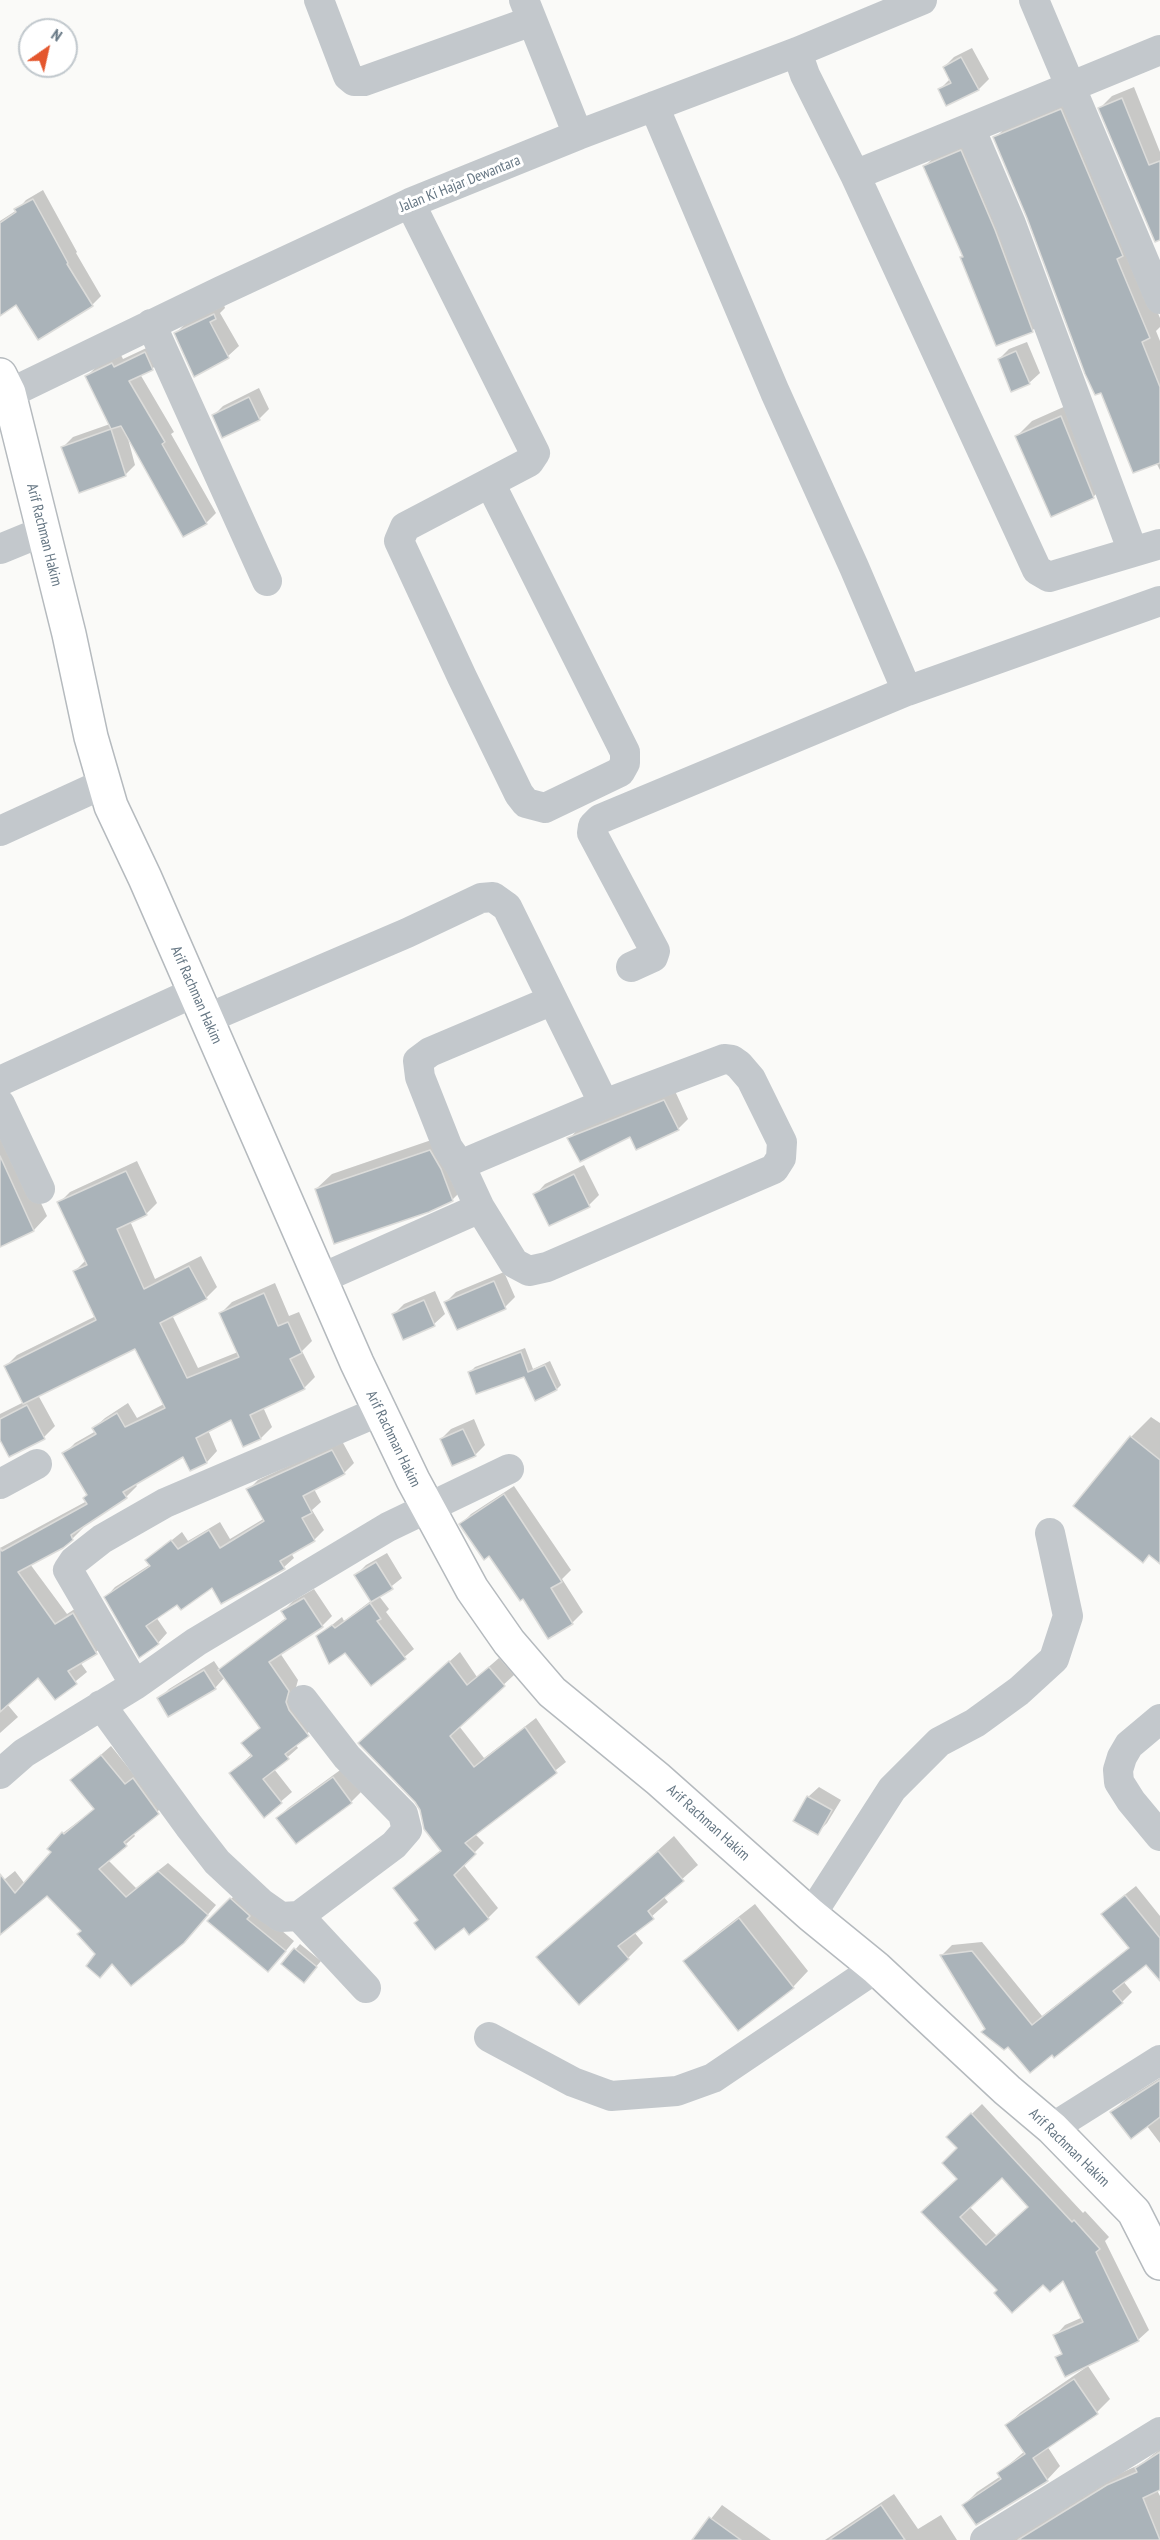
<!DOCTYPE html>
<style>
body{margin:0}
#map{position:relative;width:1160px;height:2540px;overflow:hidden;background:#fafaf8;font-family:"PT Sans Narrow",sans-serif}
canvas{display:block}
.north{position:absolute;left:18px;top:18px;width:60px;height:60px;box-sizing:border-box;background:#fff;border:2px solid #c1c8cd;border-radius:50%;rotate:34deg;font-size:16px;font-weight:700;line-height:24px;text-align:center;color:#657683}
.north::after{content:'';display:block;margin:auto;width:21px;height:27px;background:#e4572e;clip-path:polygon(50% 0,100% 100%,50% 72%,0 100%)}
</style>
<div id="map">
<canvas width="1160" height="2540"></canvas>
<div class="north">N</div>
</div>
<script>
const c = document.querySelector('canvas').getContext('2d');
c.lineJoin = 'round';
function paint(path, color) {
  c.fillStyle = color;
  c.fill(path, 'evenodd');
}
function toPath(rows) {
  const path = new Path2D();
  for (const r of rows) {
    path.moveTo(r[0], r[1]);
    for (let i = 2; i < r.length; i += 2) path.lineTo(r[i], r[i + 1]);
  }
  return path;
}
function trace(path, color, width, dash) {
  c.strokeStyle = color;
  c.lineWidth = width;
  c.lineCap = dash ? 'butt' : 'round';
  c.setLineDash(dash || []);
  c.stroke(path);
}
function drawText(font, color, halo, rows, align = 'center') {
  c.font = font + ' "PT Sans Narrow",sans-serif';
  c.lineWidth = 6;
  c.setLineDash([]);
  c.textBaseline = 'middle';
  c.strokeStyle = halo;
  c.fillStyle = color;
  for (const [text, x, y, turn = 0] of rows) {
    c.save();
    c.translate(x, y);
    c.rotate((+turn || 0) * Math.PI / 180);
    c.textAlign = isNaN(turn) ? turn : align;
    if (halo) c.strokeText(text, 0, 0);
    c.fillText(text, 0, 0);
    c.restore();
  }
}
paint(toPath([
 [972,48,989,79,979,89,947,104,940,89,951,78,944,67,954,57],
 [1134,87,1160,152,1160,239,1100,108,1112,96],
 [1075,97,1130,247,1160,318,1160,327,1156,331,1160,341,1160,470,1029,217,995,138,1008,125],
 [976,136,1047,315,1032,331,964,256,925,166,940,151],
 [43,190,77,252,76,253,101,296,92,305,17,303,0,314,0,221,17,210,26,200],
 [224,305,225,308,220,313,239,346,228,356,195,375,176,333,186,323],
 [1027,342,1040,373,1029,383,1012,390,999,359,1009,349],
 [155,344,162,359,152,369,140,374,174,432,171,434,216,513,206,523,126,431,135,465,125,475,63,447,73,437,110,424,87,376,96,367,121,355,123,359],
 [259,388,269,409,259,419,213,416,223,406],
 [1077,401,1109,481,1094,496,1052,515,1016,437,1032,421],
 [675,1091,688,1119,678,1129,631,1135,569,1139,579,1128],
 [8,1132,47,1216,34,1230,0,1245,0,1136],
 [446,1135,467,1185,452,1200,316,1189,332,1174],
 [137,1161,157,1203,146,1214,130,1221,155,1279,201,1256,217,1287,206,1298,172,1315,198,1368,238,1352,221,1313,232,1302,275,1283,289,1316,299,1312,312,1341,302,1351,315,1377,304,1388,263,1407,272,1427,261,1438,244,1445,232,1418,208,1430,217,1451,207,1462,184,1454,135,1484,137,1486,126,1497,82,1526,83,1528,72,1539,30,1564,67,1614,84,1603,107,1642,96,1652,80,1662,87,1672,55,1698,39,1676,7,1704,18,1717,0,1733,0,1548,87,1501,88,1495,64,1454,75,1443,96,1431,94,1428,105,1418,128,1403,137,1418,164,1404,136,1347,38,1395,55,1426,44,1437,0,1442,0,1414,24,1402,6,1366,17,1355,96,1316,75,1271,86,1260,59,1203,70,1192],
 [584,1165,599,1195,589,1205,535,1195,545,1184],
 [504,1272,515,1297,505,1307,446,1302,456,1292],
 [435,1291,445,1314,434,1324,404,1338,394,1314,404,1304],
 [525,1348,533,1369,550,1361,561,1385,557,1389,524,1375,470,1372,475,1367],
 [1151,1417,1160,1423,1160,1562,1150,1554,1143,1561,1075,1506,1131,1437],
 [474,1419,485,1445,475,1455,441,1439,451,1429],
 [342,1441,354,1463,344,1473,314,1489,321,1502,312,1510,324,1530,314,1540,291,1553,294,1558,284,1567,222,1602,212,1586,178,1603,156,1617,167,1633,158,1643,106,1597,115,1587,151,1564,147,1560,182,1532,188,1541,220,1522,230,1539,265,1518,248,1490,258,1480],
 [514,1486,571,1570,562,1579,583,1612,572,1623,549,1637,524,1597,490,1554,461,1524,471,1514],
 [387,1553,402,1578,379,1596,389,1609,386,1612,414,1649,372,1684,345,1651,317,1637,342,1617,344,1621,372,1600,356,1575,366,1565],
 [314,1589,332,1616,322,1626,280,1653,298,1680,295,1691,318,1724,295,1744,298,1748,274,1769,292,1792,265,1815,231,1773,252,1754,243,1743,261,1727,225,1677,215,1688,159,1699,169,1689,214,1661,220,1670,287,1617,283,1611,293,1601],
 [460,1652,477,1677,499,1658,514,1675,459,1726,484,1758,536,1718,566,1762,475,1834,484,1843,463,1864,498,1908,488,1918,464,1926,420,1920,395,1888,442,1849,421,1809,370,1733],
 [111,1746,135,1776,167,1803,133,1833,135,1836,108,1860,136,1888,168,1863,216,1905,193,1932,113,1963,97,1954,83,1930,47,1894,0,1933,0,1883,15,1871,25,1884,53,1852,49,1849,63,1833,96,1808,72,1780],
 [343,1768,361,1792,351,1802,278,1818,288,1808],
 [819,1787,841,1800,827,1823,817,1833,808,1797],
 [674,1836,698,1865,663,1896,668,1902,634,1932,643,1943,628,1958,538,1958],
 [1136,1886,1160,1916,1160,1968,1147,1963,1123,1981,1132,1992,1122,2002,1053,2053,1008,2044,987,2028,942,1955,952,1945,982,1942,1042,2016,1130,1947,1113,1904],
 [241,1889,256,1909,294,1941,278,1960,209,1921],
 [755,1904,808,1971,793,1987,685,1961,701,1946],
 [300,1944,321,1961,308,1976,283,1964],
 [1160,2078,1160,2143,1147,2126,1112,2112,1126,2099],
 [982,2104,1083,2213,1085,2211,1109,2237,1105,2241,1149,2330,1138,2340,1065,2375,1057,2357,1063,2352,1055,2336,1065,2325,1083,2317,1064,2278,999,2290,924,2212,959,2178,959,2148,948,2137],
 [1002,2176,1030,2207,997,2236,969,2206],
 [1088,2366,1110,2399,1097,2412,1047,2446,1060,2466,1047,2480,977,2523,964,2505,977,2492,1001,2476,999,2473,1025,2451,1007,2425,1021,2412],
 [1160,2449,1160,2489,1157,2490,1160,2496,1160,2540,1012,2540,1121,2473,1141,2464],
 [894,2494,918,2529,941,2515,957,2540,825,2540],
 [722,2505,771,2540,694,2540]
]), '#0003');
const building = toPath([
 [961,57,979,90,946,106,938,89,951,83,943,67,961,57],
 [1122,98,1149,165,1160,161,1160,240,1155,242,1098,108,1122,98],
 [1061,109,1123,256,1117,259,1150,338,1142,342,1160,387,1160,463,1133,473,1101,393,1095,395,1085,374,1027,218,993,137,1061,109],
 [961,150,995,230,1033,332,996,346,960,257,963,257,923,166,961,150],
 [33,199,68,263,67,264,93,306,38,340,16,305,0,316,0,223,16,212,14,209,33,199],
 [214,314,216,319,210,322,229,358,194,377,174,333,214,314],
 [1016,351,1030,384,1011,392,998,359,1016,351],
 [145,352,153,370,129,381,165,442,162,444,207,524,183,537,121,426,111,429,126,476,79,493,61,447,111,429,85,376,112,363,114,367,145,352],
 [249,397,260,420,222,438,212,415,249,397],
 [1061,416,1094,498,1051,517,1015,436,1061,416],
 [664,1100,679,1130,636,1150,630,1137,580,1162,567,1138,664,1100],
 [430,1150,441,1169,453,1201,429,1212,334,1244,315,1189,430,1150],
 [0,1156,34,1231,0,1247,0,1156],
 [126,1171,147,1215,117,1229,144,1289,189,1266,207,1299,160,1323,187,1378,239,1357,219,1313,264,1293,278,1326,288,1322,302,1353,290,1359,305,1389,250,1415,261,1439,243,1447,231,1420,196,1438,207,1463,190,1471,183,1457,123,1492,127,1498,71,1535,73,1540,63,1548,18,1572,55,1624,73,1613,97,1654,68,1671,77,1684,55,1700,38,1678,0,1712,0,1548,2,1551,87,1504,83,1498,87,1495,62,1453,96,1434,92,1428,117,1413,125,1427,165,1408,135,1349,23,1404,4,1366,96,1320,73,1271,87,1265,57,1202,126,1171],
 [574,1174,590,1207,549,1226,533,1194,574,1174],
 [494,1281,506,1309,457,1330,444,1302,494,1281],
 [424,1300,435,1326,403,1340,392,1314,424,1300],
 [521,1352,528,1372,545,1365,557,1390,535,1401,524,1377,476,1394,468,1372,521,1352],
 [27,1405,45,1439,9,1457,0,1440,0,1419,27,1405],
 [463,1429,476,1456,452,1466,440,1439,463,1429],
 [1130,1436,1160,1460,1160,1564,1149,1555,1143,1563,1073,1506,1130,1436],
 [332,1450,345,1474,303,1496,312,1513,302,1518,315,1541,280,1561,285,1569,221,1604,212,1588,181,1610,177,1605,146,1626,159,1644,139,1658,104,1597,150,1566,145,1560,171,1540,178,1549,209,1530,220,1548,264,1521,246,1489,332,1450],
 [504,1494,562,1582,551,1588,573,1624,548,1639,523,1599,520,1601,489,1556,484,1560,459,1524,504,1494],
 [376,1562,393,1589,371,1602,354,1575,376,1562],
 [304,1598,323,1627,269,1662,289,1691,286,1702,289,1710,309,1736,285,1754,289,1759,263,1779,282,1803,264,1818,229,1773,252,1756,241,1743,260,1728,218,1670,286,1619,281,1611,304,1598],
 [370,1603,381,1619,377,1621,406,1659,371,1686,345,1653,329,1664,316,1636,332,1625,335,1628,370,1603],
 [449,1661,467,1685,489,1667,505,1686,450,1736,474,1767,525,1727,557,1773,465,1843,476,1854,454,1875,489,1919,469,1935,464,1928,435,1950,414,1923,418,1920,393,1888,441,1851,424,1829,420,1810,415,1802,358,1743,449,1661],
 [204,1670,216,1689,168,1717,157,1698,204,1670],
 [101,1755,125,1784,133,1778,159,1814,124,1842,127,1846,99,1869,126,1897,158,1871,208,1915,184,1943,131,1986,112,1964,100,1978,86,1966,95,1954,77,1934,81,1931,47,1896,0,1935,0,1874,15,1893,51,1852,47,1849,62,1832,64,1834,94,1809,70,1780,101,1755],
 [333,1777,352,1803,296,1844,276,1818,333,1777],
 [807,1796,832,1810,818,1835,793,1821,807,1796],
 [658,1851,684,1881,648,1911,654,1919,618,1946,629,1959,579,2005,536,1957,658,1851],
 [1125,1895,1160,1938,1160,1981,1146,1965,1113,1991,1123,2003,1054,2058,1052,2055,1030,2073,1008,2047,1004,2050,981,2032,985,2029,940,1955,972,1951,1032,2025,1129,1948,1101,1914,1125,1895],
 [230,1898,250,1916,247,1919,286,1951,268,1972,207,1921,230,1898],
 [739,1918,794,1988,738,2031,683,1961,739,1918],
 [294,1948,317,1967,304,1983,281,1964,294,1948],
 [1160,2080,1160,2117,1131,2139,1110,2112,1160,2080],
 [971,2113,1072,2222,1074,2220,1100,2249,1096,2252,1139,2341,1065,2377,1055,2357,1062,2354,1053,2335,1083,2322,1063,2281,1050,2292,1043,2285,1012,2313,994,2293,997,2290,921,2212,957,2179,942,2163,957,2148,946,2137,971,2113],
 [1002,2178,1028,2207,986,2245,960,2217,1002,2178],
 [1074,2379,1098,2414,1033,2458,1048,2481,976,2525,962,2505,1001,2479,997,2473,1025,2454,1005,2425,1074,2379],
 [1160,2452,1160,2490,1143,2498,1160,2540,1018,2540,1107,2485,1137,2472,1135,2468,1160,2452],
 [881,2505,905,2540,829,2540,881,2505],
 [709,2517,741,2540,692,2540,709,2517]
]);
paint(building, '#aab3b9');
trace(building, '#dcdcda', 1.5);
const major = toPath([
 [0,375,9,393,69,634,91,737,111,806,145,878,357,1363,413,1480,472,1589,509,1642,552,1692,658,1779,811,1915,876,1968,1007,2090,1052,2128,1134,2212,1160,2263]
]);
trace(major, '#b5babe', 36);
trace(toPath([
 [319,0,348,76,354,81,364,81,532,21],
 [524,0,578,135],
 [1034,0,1160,299],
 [1160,50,970,128,1011,224,1133,552,1160,544],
 [797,52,805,75,855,175],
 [654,106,775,392,854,567,907,691],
 [970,128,855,175,1037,570,1049,577,1133,552],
 [410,203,535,453,529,462,405,527,399,541,462,677,519,794,526,803,545,808,620,772,625,763,625,752,490,483],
 [151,324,267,581],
 [0,398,221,291,410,203,578,135,797,52,922,0],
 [0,549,44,531],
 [0,831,105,783],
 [631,967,653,957,655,951,592,833,593,826,600,819,907,691,1160,601],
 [206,1019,407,933,481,898,493,897,507,907,604,1104],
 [724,1059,732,1060,739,1065,751,1079,782,1142,781,1158,774,1169,547,1267,529,1271,514,1263,480,1208,460,1165,604,1104,724,1059],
 [0,1081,195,992],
 [0,1104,40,1189],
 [460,1165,448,1148,420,1077,418,1061,430,1052,553,1000],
 [320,1279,480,1208],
 [0,1484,37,1464],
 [135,1685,68,1570,74,1561,102,1539,165,1503,380,1411],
 [101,1705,189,1826,217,1862,261,1903,281,1917,299,1916,394,1845,407,1830,403,1814,347,1757,303,1700],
 [1160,1719,1129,1745,1122,1757,1118,1770,1119,1782,1131,1801,1160,1836],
 [0,1774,24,1753,135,1685,196,1642,388,1527,509,1469],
 [811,1915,892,1789,939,1742,975,1723,1019,1691,1054,1659,1068,1616,1050,1533],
 [299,1916,366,1988],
 [489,2037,573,2082,611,2096,677,2091,713,2078,876,1968],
 [1052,2128,1160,2060],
 [985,2540,1160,2432]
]), '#c3c8cc', 30);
trace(major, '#fff', 33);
drawText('15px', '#657683', '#fff', [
 ["Jalan Ki Hajar Dewantara",460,184,-22],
 ["Arif Rachman Hakim",44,535,76],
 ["Arif Rachman Hakim",196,995,66],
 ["Arif Rachman Hakim",393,1439,64],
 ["Arif Rachman Hakim",708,1823,42],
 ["Arif Rachman Hakim",1069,2148,44]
]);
</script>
